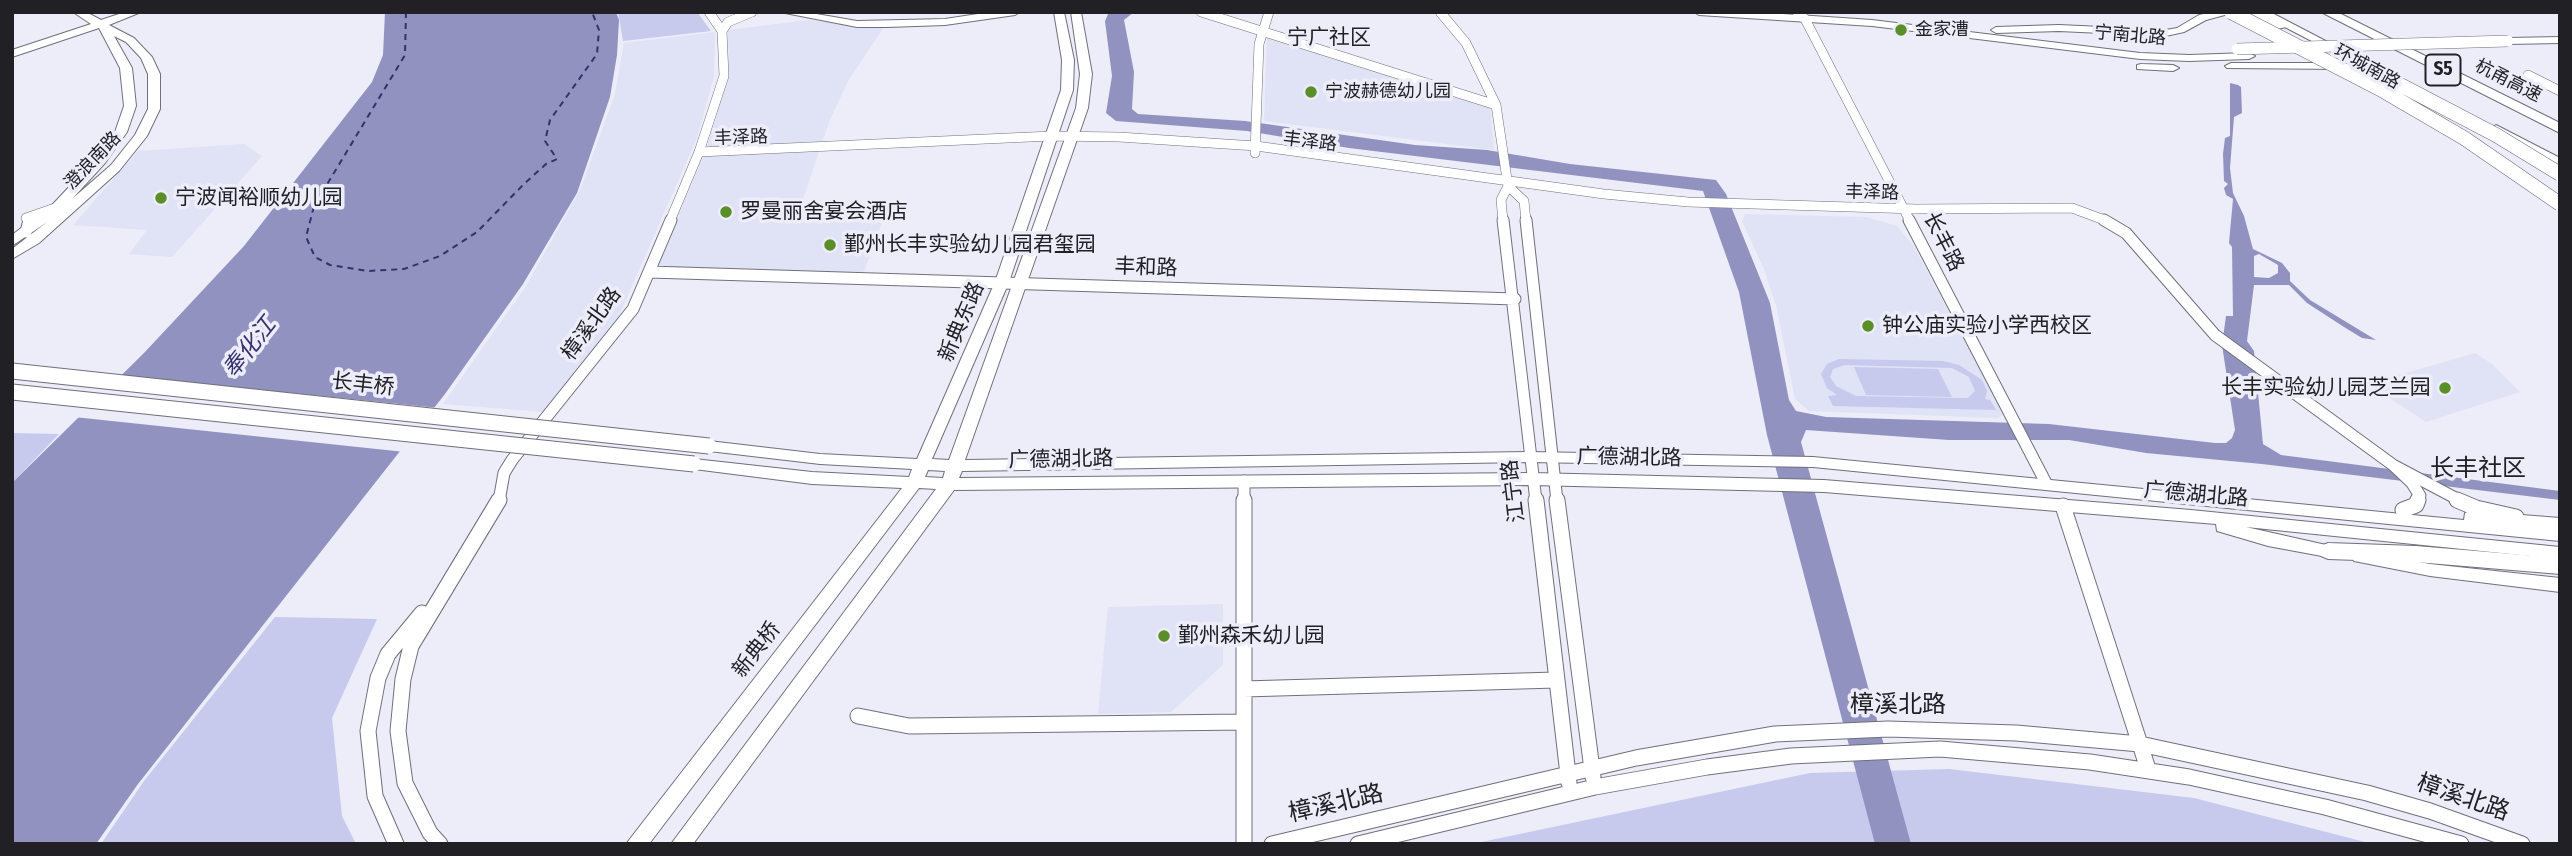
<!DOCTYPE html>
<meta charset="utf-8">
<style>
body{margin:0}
#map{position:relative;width:2572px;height:856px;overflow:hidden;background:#ecedf9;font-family:"Fira Sans Condensed",sans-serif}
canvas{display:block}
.frame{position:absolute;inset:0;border:14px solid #202025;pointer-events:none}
</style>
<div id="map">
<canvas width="2572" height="856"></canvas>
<div class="frame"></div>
</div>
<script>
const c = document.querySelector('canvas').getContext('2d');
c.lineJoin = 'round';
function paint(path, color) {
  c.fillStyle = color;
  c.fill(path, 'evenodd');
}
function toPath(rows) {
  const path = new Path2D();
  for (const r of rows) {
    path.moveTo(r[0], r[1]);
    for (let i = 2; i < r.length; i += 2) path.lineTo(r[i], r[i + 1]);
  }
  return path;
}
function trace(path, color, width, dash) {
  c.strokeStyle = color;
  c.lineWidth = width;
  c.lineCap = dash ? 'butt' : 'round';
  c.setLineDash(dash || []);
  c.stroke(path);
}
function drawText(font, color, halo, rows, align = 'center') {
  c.font = font + ' "Fira Sans Condensed","Noto Sans SC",sans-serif';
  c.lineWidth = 7;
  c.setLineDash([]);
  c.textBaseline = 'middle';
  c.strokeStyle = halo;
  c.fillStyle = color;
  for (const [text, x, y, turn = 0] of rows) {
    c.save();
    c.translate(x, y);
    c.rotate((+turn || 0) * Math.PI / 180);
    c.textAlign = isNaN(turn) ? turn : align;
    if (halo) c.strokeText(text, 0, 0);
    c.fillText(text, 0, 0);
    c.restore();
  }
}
paint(toPath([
 [808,20,884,27,848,81,829,122,796,220,883,219,864,272,656,268,706,150,729,74,728,30],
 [715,32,714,76,697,138,617,320,544,412,443,404,526,286,580,190,615,94,624,43],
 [1267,37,1490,106,1494,150,1264,121],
 [244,144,262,156,172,257,129,254,147,230,73,225,138,151],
 [1745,214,1866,217,1897,226,1913,245,2004,414,1998,418,1809,411,1795,399,1776,305,1764,269,1742,221],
 [2475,353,2492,364,2520,392,2426,422,2368,384],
 [1223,604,1223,665,1171,712,1098,714,1108,607]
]), '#e0e2f5');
paint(toPath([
 [618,12,697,12,711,31,623,41],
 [1839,359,1943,361,1959,365,1982,380,1987,391,1985,399,1990,400,1996,410,1833,406,1828,396,1837,395,1827,388,1821,374,1827,364],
 [1845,365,1952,368,1969,377,1975,391,1968,398,1961,398,1856,396,1836,386,1830,377,1833,369],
 [1854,367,1938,369,1952,397,1866,395],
 [12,433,59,434,12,483],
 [275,617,377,619,332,718,342,816,356,844,101,844,144,781],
 [1949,769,2194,798,2373,844,1472,844,1810,773]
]), '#c7c9ed');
paint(toPath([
 [385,12,616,12,619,20,617,55,610,97,577,193,523,284,445,394,138,784,96,844,12,844,12,483,144,353,244,246,372,82,383,55],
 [1109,12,1134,12,1124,20,1134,72,1132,109,1138,114,1245,121,1415,145,1487,150,1570,164,1716,180,1726,194,1770,303,1789,400,1796,411,1826,417,2049,424,2215,443,2226,443,2232,438,2235,430,2222,345,2226,316,2233,316,2232,247,2229,243,2233,199,2226,195,2224,188,2228,184,2224,181,2223,154,2225,138,2230,136,2230,83,2238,85,2241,87,2242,113,2234,117,2230,168,2233,193,2244,216,2253,249,2282,263,2290,273,2290,281,2310,300,2376,340,2362,338,2344,327,2307,303,2289,285,2254,285,2247,341,2254,351,2263,444,2281,455,2560,491,2560,500,2262,464,2146,453,2069,440,1949,440,1806,430,1801,442,1911,844,1875,844,1767,435,1739,292,1703,191,1349,148,1247,131,1116,121,1106,113,1112,76,1105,21],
 [2259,254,2278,265,2278,273,2269,278,2254,277,2254,256]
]), '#9192c0');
paint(toPath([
 [116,375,439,408,405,452,74,417]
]), '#ecedf9');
trace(toPath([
 [406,12,405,55,314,206,306,237,315,257,330,265,368,271,404,269,440,256,477,232,524,184,546,164,557,159,545,141,550,120,597,54,599,30,592,12]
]), '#35316b', 2, [6, 5]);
const minorFar2 = toPath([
 [709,12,722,31,728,22,752,12],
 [1201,12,1496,105],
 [1440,12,1466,43,1496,105,1508,186,1501,200,1503,221],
 [1797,12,1805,19,1910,221],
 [2528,75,2560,91],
 [699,152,1052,136,1119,137,1256,146,1604,194,1688,202,1916,209,2072,208,2107,221],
 [1255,153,1259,44,1269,12],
 [1508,186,1524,201,1526,221],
 [31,221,26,218,52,209],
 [670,221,699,152,724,76,722,31]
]);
const minorFar1 = toPath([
 [1503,220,1536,501],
 [1526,220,1557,501],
 [1909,220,2046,483],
 [2104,220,2126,233,2215,335,2393,465],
 [26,232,29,220],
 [650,272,1515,299],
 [1244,481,1244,501],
 [499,501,504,473,512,460,633,309,671,220],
 [2418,501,2420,496,2412,483,2393,465,2461,501]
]);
const minor = toPath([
 [1244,500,1244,844],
 [1536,500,1569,783],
 [1557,500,1593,777],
 [2457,500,2476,508,2516,517],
 [2063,506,2148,769],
 [2403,510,2416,505,2418,500],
 [1244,689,1556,680],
 [858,716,909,726,1244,722],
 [396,844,375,796,368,731,378,678,388,654,422,613],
 [440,844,430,833,405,783,398,731,403,679,411,646,499,500],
 [1272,844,1636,758,1775,734,1888,729,2016,733,2140,744,2367,793,2430,811,2522,844],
 [1358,844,1595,787,1707,767,1791,756,1940,749,2090,762,2189,777,2325,807,2461,844]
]);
const major = toPath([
 [73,12,86,12,101,20,125,12,141,12,109,25,134,38,152,57,160,74,160,109,147,136,119,171,39,243,12,259,12,249,47,222,12,246,12,235,54,203,97,157,115,132,124,106,120,68,99,28,12,57,12,50,91,24,73,12],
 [114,36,126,42,141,58,148,74,148,109,135,135,111,165,72,199,105,163,127,132,136,106,132,68,114,36],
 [780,12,805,12,857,21,945,19,991,12,1020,12,1015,15,945,25,887,27,857,27,780,12],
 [1054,12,1064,12,1074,60,1073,90,1009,282,932,459,949,460,1076,108,1080,74,1071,12,1081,12,1092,74,1088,108,965,460,1529,452,1813,457,2464,520,2465,513,2471,511,2560,518,2560,541,1813,467,1529,462,962,471,959,478,1532,473,1824,480,2191,510,2560,547,2560,559,2246,527,2344,549,2347,553,2344,557,2338,559,2268,546,2217,531,2216,524,1824,492,1532,485,954,490,693,844,671,844,936,489,919,488,649,844,626,844,902,488,812,484,694,469,686,464,694,459,812,472,909,477,912,469,820,464,709,451,701,446,709,441,820,454,917,459,995,282,1061,90,1062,60,1054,12],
 [928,470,945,471,943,478,925,477,928,470],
 [1694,12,1753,12,1872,20,2140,53,2189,55,2249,53,2255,56,2249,59,2189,61,2140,59,1872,26,1699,15,1694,12],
 [2212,12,2236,12,2206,20,2184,32,2166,36,2059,31,1996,33,1991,30,1996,27,2059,25,2166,30,2177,28,2199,15,2212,12],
 [2256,12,2270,12,2387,73,2377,75,2256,12],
 [2560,37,2560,43,2508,44,2503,41,2508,38,2560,37],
 [2231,63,2341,63,2347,66,2341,69,2227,68,2225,66,2231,63],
 [2141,64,2173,65,2179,68,2173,71,2137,69,2137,65,2141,64],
 [2360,551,2430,564,2560,578,2560,592,2430,576,2354,561,2351,557,2354,553,2360,551]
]);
const highway = toPath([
 [2242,12,2259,12,2286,27,2274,30,2242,12],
 [2321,12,2337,12,2560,123,2560,133,2321,12],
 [2496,125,2560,158,2560,168,2491,132,2489,129,2496,125],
 [2328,543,2416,546,2560,558,2560,574,2416,562,2328,559,2321,556,2317,551,2321,546,2328,543]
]);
trace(minorFar2, '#6f707a', 10);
trace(minorFar1, '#6f707a', 13);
trace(minor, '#6f707a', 17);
trace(major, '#6f707a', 2);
trace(highway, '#6f707a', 2);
trace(minorFar2, '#fff', 9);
trace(minorFar1, '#fff', 11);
trace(minor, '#fff', 15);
paint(major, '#fff');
paint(highway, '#fff');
const majorBridgeFar1 = toPath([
 [2237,49,2508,41]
]);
const majorBridge = toPath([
 [12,371,709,446],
 [12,392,694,464]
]);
const highwayBridge = toPath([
 [2231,12,2380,89,2464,138,2560,204],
 [2368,68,2496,135,2560,174]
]);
trace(majorBridgeFar1, '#6f707a', 12, []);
trace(majorBridge, '#6f707a', 17, []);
trace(highwayBridge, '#6f707a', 15, []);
trace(majorBridgeFar1, '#fff', 11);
trace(majorBridge, '#fff', 15);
trace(highwayBridge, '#fff', 14);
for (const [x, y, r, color] of [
 [1901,30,7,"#598e28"],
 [1311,92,7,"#598e28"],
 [161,198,7,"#598e28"],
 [726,212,7,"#598e28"],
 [830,245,7,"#598e28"],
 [1868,326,7,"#598e28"],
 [2445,388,7,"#598e28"],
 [1164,636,7,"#598e28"]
]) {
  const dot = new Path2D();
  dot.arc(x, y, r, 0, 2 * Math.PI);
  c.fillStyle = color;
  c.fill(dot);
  trace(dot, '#ecedf9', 2.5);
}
drawText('18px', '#202025', '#ecedf9', [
 ["金家漕",1915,30],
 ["宁波赫德幼儿园",1325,92]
], 'left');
drawText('18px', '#202025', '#ecedf9', [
 ["宁南北路",2130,36,5],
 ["环城南路",2367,67,29],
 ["杭甬高速",2508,81,27],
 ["丰泽路",741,138,-2],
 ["丰泽路",1310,142,7],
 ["澄浪南路",93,161,-46],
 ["丰泽路",1872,193,1]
]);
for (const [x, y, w] of [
 [2443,70,35]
]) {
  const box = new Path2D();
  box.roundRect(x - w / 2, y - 15.5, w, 31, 5);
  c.fillStyle = '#ecedf9';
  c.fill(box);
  trace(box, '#202025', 2);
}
drawText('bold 19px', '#202025', null, [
 ["S5",2443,70]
]);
drawText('21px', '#202025', '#ecedf9', [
 ["宁广社区",1329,38]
]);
drawText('21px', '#202025', '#ecedf9', [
 ["宁波闻裕顺幼儿园",175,198],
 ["罗曼丽舍宴会酒店",740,212],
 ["鄞州长丰实验幼儿园君玺园",844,245],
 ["钟公庙实验小学西校区",1882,326],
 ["长丰实验幼儿园芝兰园",2431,388,"right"],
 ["鄞州森禾幼儿园",1178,636]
], 'left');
drawText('21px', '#202025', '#ecedf9', [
 ["长丰路",1943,242,63],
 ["丰和路",1146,268,2],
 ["新典东路",962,322,-67],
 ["樟溪北路",592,324,-54],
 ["长丰桥",363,385,6],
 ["广德湖北路",1629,458,1],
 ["广德湖北路",1061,460,-1],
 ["江宁路",1514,491,-97],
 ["广德湖北路",2196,495,5],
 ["新典桥",757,650,-52]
]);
drawText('italic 23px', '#35316b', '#ecedf9', [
 ["奉化江",250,348,-52]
]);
drawText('24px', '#202025', '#ecedf9', [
 ["长丰社区",2478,469]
]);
drawText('24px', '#202025', '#ecedf9', [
 ["樟溪北路",1898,705],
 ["樟溪北路",2463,798,19],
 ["樟溪北路",1336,804,-13]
]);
</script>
